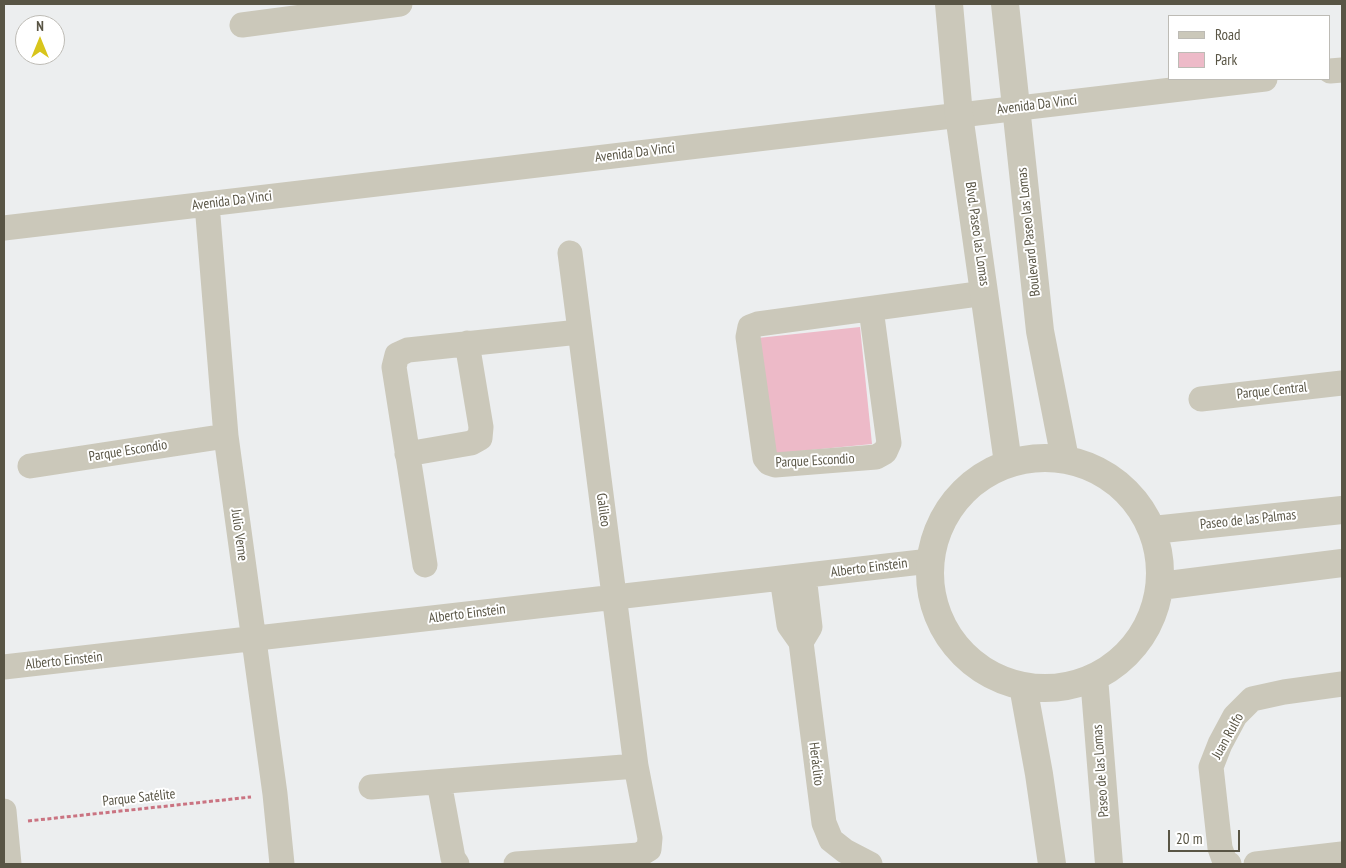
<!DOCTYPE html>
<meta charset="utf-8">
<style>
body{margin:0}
#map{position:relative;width:1346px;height:868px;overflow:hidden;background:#eceeef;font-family:"PT Sans Narrow",sans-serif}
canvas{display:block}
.frame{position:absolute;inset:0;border:5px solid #595545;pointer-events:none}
.legend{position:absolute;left:1168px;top:15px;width:162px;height:65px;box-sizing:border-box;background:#fff;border:1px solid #bdbbb5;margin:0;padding:6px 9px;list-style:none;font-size:15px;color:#595545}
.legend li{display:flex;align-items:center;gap:10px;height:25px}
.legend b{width:25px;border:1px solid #bdbbb5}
.north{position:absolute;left:15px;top:15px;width:50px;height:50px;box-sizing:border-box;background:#fff;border:1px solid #bdbbb5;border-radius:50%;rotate:0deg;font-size:14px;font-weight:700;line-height:20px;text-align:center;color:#595545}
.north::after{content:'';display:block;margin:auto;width:18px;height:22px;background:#d8c51c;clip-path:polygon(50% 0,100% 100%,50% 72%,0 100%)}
.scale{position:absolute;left:1168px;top:830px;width:72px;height:22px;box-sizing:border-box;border:2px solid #595545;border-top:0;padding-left:6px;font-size:15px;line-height:18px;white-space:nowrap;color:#595545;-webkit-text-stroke:4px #fff;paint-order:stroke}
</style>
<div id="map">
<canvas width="1346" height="868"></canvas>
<div class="frame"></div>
<ul class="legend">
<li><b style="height:6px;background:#cbc8ba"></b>Road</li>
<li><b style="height:14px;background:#edbac8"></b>Park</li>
</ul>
<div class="north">N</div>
<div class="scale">20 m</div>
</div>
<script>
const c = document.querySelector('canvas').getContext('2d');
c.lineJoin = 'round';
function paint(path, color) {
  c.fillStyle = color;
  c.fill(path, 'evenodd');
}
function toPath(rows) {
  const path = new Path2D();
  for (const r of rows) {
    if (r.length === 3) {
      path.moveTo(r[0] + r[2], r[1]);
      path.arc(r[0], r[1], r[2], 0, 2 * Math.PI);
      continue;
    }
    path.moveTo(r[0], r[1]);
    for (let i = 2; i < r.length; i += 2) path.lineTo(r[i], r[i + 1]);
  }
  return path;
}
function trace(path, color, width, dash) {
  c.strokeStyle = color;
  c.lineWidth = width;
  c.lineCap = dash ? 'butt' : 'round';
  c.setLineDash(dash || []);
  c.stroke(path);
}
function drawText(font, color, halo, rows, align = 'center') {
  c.font = font + ' "PT Sans Narrow",sans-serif';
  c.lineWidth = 4;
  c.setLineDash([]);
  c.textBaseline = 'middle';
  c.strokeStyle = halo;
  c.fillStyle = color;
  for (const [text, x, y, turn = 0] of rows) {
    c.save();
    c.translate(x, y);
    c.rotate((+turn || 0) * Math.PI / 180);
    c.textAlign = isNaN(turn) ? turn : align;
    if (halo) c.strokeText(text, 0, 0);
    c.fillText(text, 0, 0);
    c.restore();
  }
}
paint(toPath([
 [860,327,872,444,770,454,758,338]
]), '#edbac8');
trace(toPath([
 [28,821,251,797]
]), '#ca7381', 3, [4, 2.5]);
trace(toPath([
 [242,25,400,4],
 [1330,71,1342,70],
 [207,204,226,436,275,794,282,864],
 [4,228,1265,79],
 [871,309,889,443,885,452,876,457,775,465,769,463,765,458,748,337,750,327,758,324,985,293],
 [1201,399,1342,383],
 [407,454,471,443,480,438,481,427,467,343],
 [30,466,226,436],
 [425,565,394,367,397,355,408,350,579,332],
 [782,578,789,625,801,642,824,823,831,840,845,851,870,864],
 [801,642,810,627,804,576],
 [4,667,930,561],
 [439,782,453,858,457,864],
 [371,787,636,766],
 [4,811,9,864],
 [516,864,639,855,649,849,650,838,636,766,570,253],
 [1229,864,1225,862,1220,848,1211,767,1220,744,1235,716,1252,699,1284,692,1342,684],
 [1256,864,1342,854]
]), '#cbc8ba', 25);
trace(toPath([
 [949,4,959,115,1008,463],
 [1005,4,1040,331,1065,459],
 [1045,573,115],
 [1153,530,1342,510],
 [1160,586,1342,563],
 [1094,677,1109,864],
 [1023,686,1039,774,1052,864]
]), '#cbc8ba', 28);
drawText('14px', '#595545', '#fff', [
 ["Avenida Da Vinci",1037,105,-7],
 ["Avenida Da Vinci",635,153,-7],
 ["Avenida Da Vinci",232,201,-7],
 ["Boulevard Paseo las Lomas",1029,232,-96],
 ["Blvd. Paseo las Lomas",977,234,82],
 ["Parque Central",1272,391,-6],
 ["Parque Escondio",128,451,-9],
 ["Parque Escondio",815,461,-3],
 ["Galileo",603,510,82],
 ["Paseo de las Palmas",1248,520,-6],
 ["Julio Verne",239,535,82],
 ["Alberto Einstein",869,568,-7],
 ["Alberto Einstein",467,614,-7],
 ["Alberto Einstein",64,661,-6],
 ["Juan Rulfo",1228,736,-61],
 ["Heráclito",816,764,83],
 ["Paseo de las Lomas",1101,771,-94],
 ["Parque Satélite",139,798,-6]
]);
</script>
